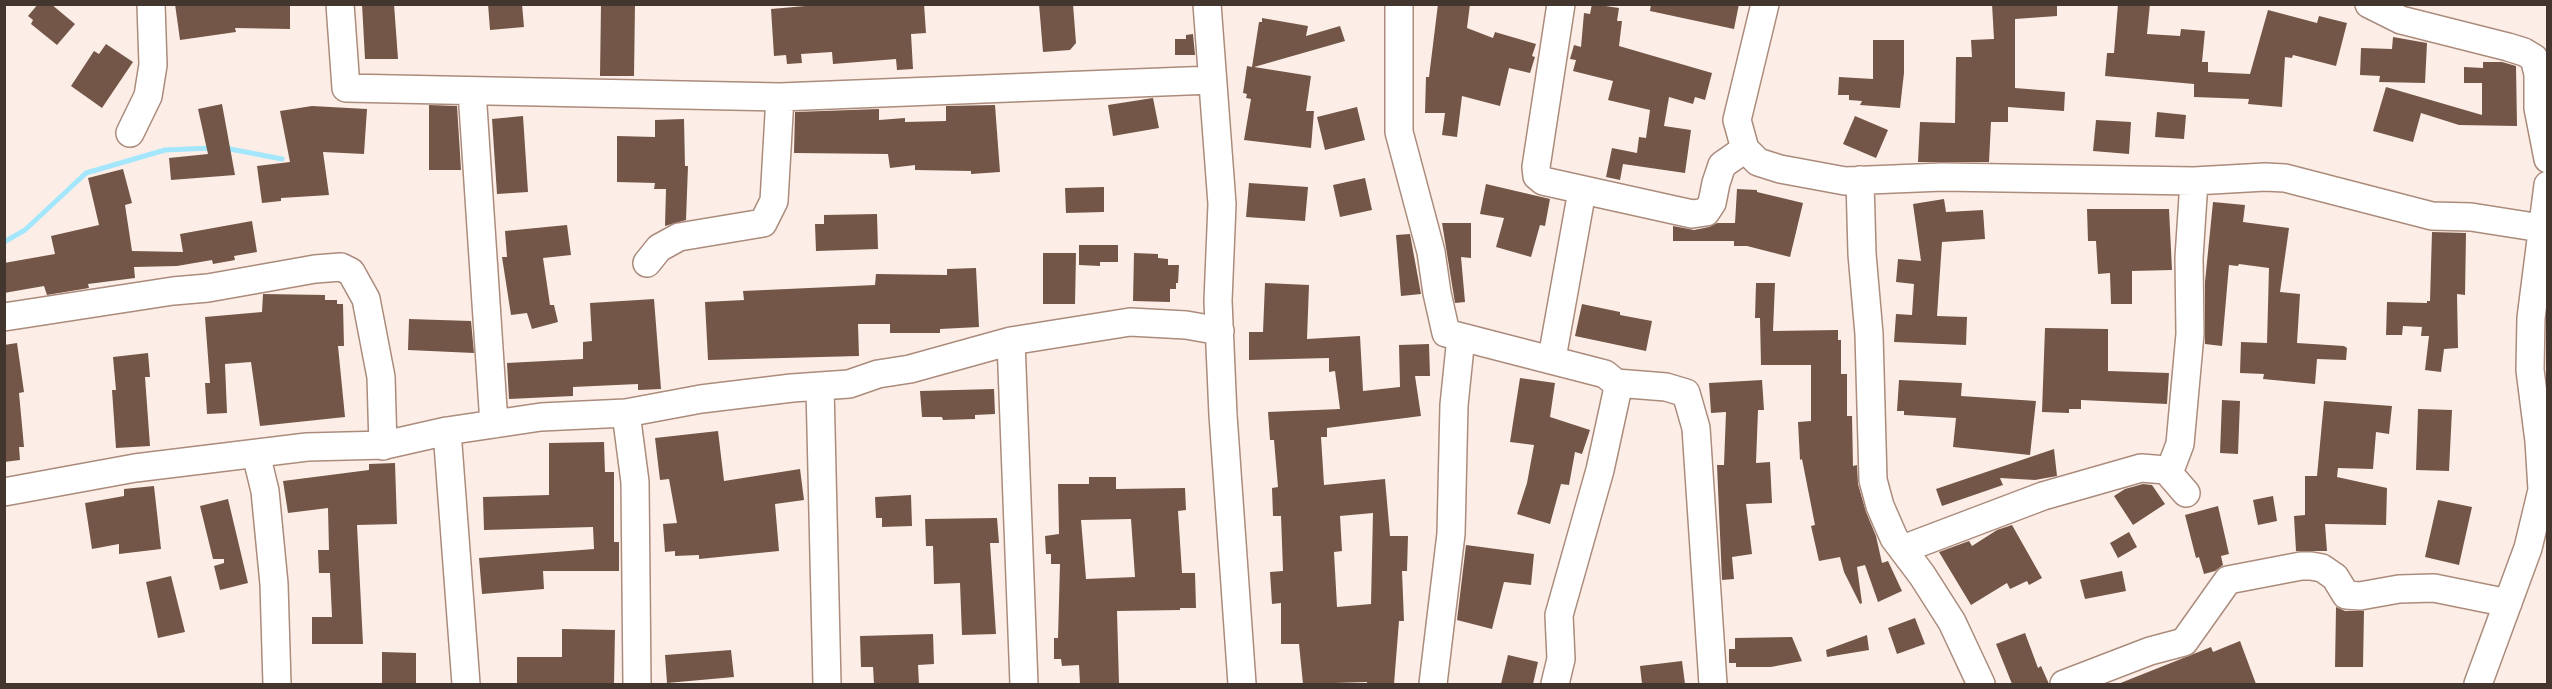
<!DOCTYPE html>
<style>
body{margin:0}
#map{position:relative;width:2552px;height:689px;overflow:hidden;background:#fceee7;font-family:"Varela Round",sans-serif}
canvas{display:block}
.frame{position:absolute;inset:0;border:6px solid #43362f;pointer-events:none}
</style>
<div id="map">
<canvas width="2552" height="689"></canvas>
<div class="frame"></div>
</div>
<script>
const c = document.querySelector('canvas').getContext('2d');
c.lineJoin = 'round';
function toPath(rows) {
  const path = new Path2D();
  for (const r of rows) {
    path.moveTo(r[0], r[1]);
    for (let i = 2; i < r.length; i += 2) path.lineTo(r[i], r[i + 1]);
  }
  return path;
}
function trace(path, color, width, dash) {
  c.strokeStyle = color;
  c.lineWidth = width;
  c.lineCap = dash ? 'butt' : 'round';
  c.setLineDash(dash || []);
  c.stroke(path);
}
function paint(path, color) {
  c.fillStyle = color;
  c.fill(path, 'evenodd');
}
trace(toPath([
 [225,148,282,159],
 [4,242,25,230,86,173,165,150,212,148]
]), '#a4e6fc', 5);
paint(toPath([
 [38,4,51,4,75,24,57,45,31,24,33,20,28,16],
 [175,4,290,4,290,29,235,28,236,32,180,40],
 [362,4,394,4,398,59,365,59],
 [488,4,522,4,524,27,490,30],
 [601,4,635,4,634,76,600,76],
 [828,4,924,4,926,33,911,34,913,69,897,70,896,59,833,64,832,52,801,54,802,63,787,64,786,55,774,56,771,9],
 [1039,4,1073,4,1076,43,1070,50,1043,52],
 [1438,4,1470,4,1467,28,1493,38,1495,32,1536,44,1532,56,1535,57,1530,73,1509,68,1500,106,1462,96,1457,137,1442,135,1445,113,1425,113,1426,77,1429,77],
 [1592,4,1619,8,1617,21,1622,21,1619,46,1712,73,1705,100,1695,97,1693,104,1669,97,1664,126,1691,130,1685,173,1623,164,1620,180,1606,177,1612,148,1637,153,1639,137,1646,138,1650,110,1608,100,1613,81,1573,71,1576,60,1570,59,1574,45,1581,47,1584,13,1590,14],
 [1651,4,1739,4,1734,29,1650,11],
 [1992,4,2057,4,2057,16,2015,19,2015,88,2065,92,2064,111,2008,107,2008,122,1991,122,1989,162,1918,162,1920,122,1955,123,1956,57,1972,57,1971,40,1994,39],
 [2118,4,2150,4,2147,34,2180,36,2181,29,2205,31,2202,62,2208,62,2208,72,2250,74,2268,10,2317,23,2319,16,2347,23,2336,66,2293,55,2292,58,2285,57,2282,107,2248,104,2249,99,2194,97,2194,84,2105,76,2107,53,2114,53],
 [1262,18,1308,26,1306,36,1340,26,1345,41,1254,67,1311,76,1306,111,1314,111,1311,148,1244,140,1251,99,1246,98,1247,94,1243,93,1247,66,1252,67,1259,22,1262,22],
 [1193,34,1195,55,1175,55,1175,39,1186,39,1186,35],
 [2393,37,2427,43,2425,83,2379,82,2380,76,2360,75,2361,48,2392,49],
 [1873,40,1904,40,1904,73,1900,108,1860,105,1862,101,1849,100,1849,95,1838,95,1839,77,1873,79],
 [106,44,133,62,102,108,71,86,94,51,99,54],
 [2483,62,2502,62,2516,66,2517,126,2459,125,2421,113,2413,142,2373,131,2386,87,2482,115,2482,83,2464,83,2464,67,2483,68],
 [1153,98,1159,128,1113,136,1108,105],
 [222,104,235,175,171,180,169,158,208,154,198,109],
 [429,105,457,106,461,170,429,170],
 [995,105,1000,172,971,174,971,171,915,170,915,165,890,168,888,154,794,153,795,112,879,109,879,120,905,118,905,122,946,121,946,106],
 [312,106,367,109,364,154,323,152,329,195,281,198,281,201,262,203,257,166,290,162,280,111],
 [1357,107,1365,140,1325,150,1317,117],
 [2157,112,2186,115,2184,139,2155,137],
 [523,116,528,192,497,194,492,119],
 [1855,116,1888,130,1876,158,1843,144],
 [684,119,685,166,688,166,686,220,665,226,666,189,654,189,655,183,617,182,617,136,655,137,655,120],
 [2096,120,2131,122,2129,154,2093,151],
 [123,169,132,203,125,205,132,251,183,252,180,234,252,221,257,252,234,256,235,260,213,264,212,260,177,266,134,267,135,278,88,284,89,288,47,295,44,286,4,293,4,263,55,254,51,236,99,225,88,178],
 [1365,178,1372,210,1340,217,1333,185],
 [1249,183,1308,187,1305,221,1246,217],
 [1486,184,1550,199,1545,226,1540,225,1531,257,1496,247,1504,218,1480,214],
 [1104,187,1104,212,1066,213,1065,188],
 [1737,189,1757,190,1757,192,1803,203,1790,257,1747,246,1734,246,1734,241,1673,241,1673,226,1694,230,1709,227,1717,223,1735,223],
 [1944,199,1946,212,1983,210,1985,239,1942,242,1937,316,1967,317,1966,345,1894,342,1896,314,1912,315,1914,284,1896,282,1898,259,1921,261,1913,204],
 [2213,202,2245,205,2243,222,2289,228,2280,292,2300,294,2297,343,2344,346,2347,348,2346,360,2317,359,2315,384,2263,379,2264,374,2240,373,2241,342,2267,343,2269,268,2239,264,2238,266,2229,265,2222,346,2205,344,2205,282],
 [2087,209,2169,209,2172,270,2132,271,2132,304,2111,304,2110,273,2098,274,2096,241,2088,241],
 [877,214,878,249,816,251,815,224,824,224,824,215],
 [1442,223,1471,223,1471,258,1461,257,1465,302,1455,303],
 [567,225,571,255,543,258,550,305,554,305,558,322,532,329,527,313,511,315,502,257,507,257,505,231],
 [2432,232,2466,233,2465,295,2457,294,2458,348,2444,349,2441,372,2425,370,2429,336,2421,336,2422,327,2403,326,2402,335,2386,335,2387,302,2427,303,2427,301,2430,301],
 [1410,234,1421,294,1401,296,1396,235],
 [1079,245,1118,245,1118,262,1100,262,1100,266,1079,265],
 [1043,253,1076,253,1075,304,1043,304],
 [1134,253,1158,254,1158,258,1168,259,1168,265,1179,265,1178,283,1176,283,1176,289,1170,289,1170,302,1133,301],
 [976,268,979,327,940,329,940,333,890,333,890,324,858,324,859,356,708,360,705,302,744,300,743,291,875,285,876,274,947,275,947,269],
 [1265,283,1309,285,1307,339,1360,336,1363,391,1400,387,1399,345,1429,344,1430,376,1415,376,1421,416,1327,428,1327,437,1321,437,1324,485,1385,479,1390,536,1408,536,1407,571,1402,571,1404,621,1399,621,1394,684,1367,684,1367,682,1303,684,1299,644,1281,644,1281,603,1272,604,1270,572,1283,571,1281,516,1273,516,1272,488,1278,487,1274,440,1270,440,1268,412,1340,409,1335,371,1329,372,1329,358,1249,360,1249,332,1263,332],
 [1373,513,1371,604,1337,607,1334,552,1342,551,1340,516],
 [1756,283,1775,283,1773,331,1838,330,1838,340,1841,340,1841,374,1847,374,1847,416,1852,416,1853,466,1857,465,1858,484,1866,512,1876,536,1882,563,1888,561,1902,591,1878,602,1865,565,1857,567,1862,603,1860,604,1844,572,1840,557,1819,561,1811,526,1815,525,1802,459,1800,460,1798,422,1811,421,1811,365,1761,365,1760,318,1755,318],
 [263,294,325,295,325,300,337,300,337,304,343,304,344,346,338,346,345,417,260,426,251,362,225,364,227,413,207,414,205,383,210,383,205,317,262,312],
 [654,299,661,389,638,390,638,384,573,387,573,396,509,399,507,363,583,359,583,342,592,341,590,303],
 [1582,304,1620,312,1620,315,1652,321,1646,351,1575,336],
 [409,319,471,321,474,353,408,350],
 [2045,328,2108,329,2108,371,2169,373,2167,404,2081,400,2081,409,2069,409,2069,413,2042,412],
 [17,343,24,392,19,393,24,447,19,447,20,460,4,462,4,345],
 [148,353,150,377,145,377,150,446,116,448,112,390,116,390,113,357],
 [1520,378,1555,383,1550,417,1590,430,1582,454,1575,452,1569,485,1561,484,1550,524,1517,514,1527,483,1534,445,1510,442],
 [1762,380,1764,410,1758,410,1756,463,1770,462,1772,503,1746,504,1752,554,1732,557,1734,579,1722,580,1717,465,1724,465,1726,412,1711,413,1709,383],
 [1899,380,1962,383,1961,396,2036,401,2030,455,1953,447,1956,418,1904,415,1904,411,1897,411],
 [994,389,995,414,975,415,975,419,943,420,942,417,922,417,920,391],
 [2222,400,2240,401,2238,454,2220,453],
 [2324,401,2392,406,2389,434,2376,432,2373,469,2338,468,2337,477,2387,488,2386,525,2325,524,2327,551,2296,551,2294,516,2305,515,2305,476,2317,476],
 [2418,409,2452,410,2449,471,2416,470],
 [718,431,724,481,800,469,804,500,775,504,779,551,699,559,699,555,675,556,675,551,665,552,663,524,677,523,669,479,660,480,655,438],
 [604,442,605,472,614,472,614,542,619,542,619,571,543,571,544,589,482,594,479,558,594,549,593,527,484,530,483,497,549,495,549,443],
 [2054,449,2057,476,2035,480,2000,478,2003,485,1942,506,1936,489],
 [395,463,397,524,357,525,363,644,312,644,312,617,332,617,330,573,319,573,318,550,329,550,328,508,288,513,283,481,369,470,369,464],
 [1089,477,1116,477,1116,489,1185,488,1186,510,1178,511,1182,573,1195,573,1196,608,1180,608,1180,610,1117,611,1119,684,1080,684,1079,665,1062,666,1061,659,1054,659,1054,638,1058,638,1060,564,1051,564,1051,554,1046,554,1045,536,1059,534,1058,484,1089,484],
 [1131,519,1135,577,1086,579,1081,520],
 [2143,484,2152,485,2165,504,2133,525,2114,496,2125,489],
 [154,486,161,549,119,554,119,544,92,549,85,503,124,496,124,489],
 [911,495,912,526,882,527,882,518,876,518,875,497],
 [2273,496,2277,521,2258,525,2253,500],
 [228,499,248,583,220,590,214,566,224,563,224,559,213,559,200,506],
 [2438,500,2472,507,2459,565,2425,557],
 [2218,506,2229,554,2221,556,2223,565,2215,571,2204,574,2199,557,2196,558,2185,515],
 [997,518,999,543,990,543,996,634,962,635,960,583,934,584,933,546,926,546,925,519],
 [2012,525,2042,578,2029,585,2027,581,2010,589,2007,583,1971,605,1939,552,1969,541,1972,546,1997,530],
 [2129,532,2137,547,2118,558,2110,543],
 [1466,545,1534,554,1531,585,1504,582,1492,629,1457,620],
 [2122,571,2126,591,2085,599,2080,580],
 [171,576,185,632,158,638,146,582],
 [2336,607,2345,611,2364,611,2363,667,2335,667],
 [1915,618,1925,644,1897,654,1888,628],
 [562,629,615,630,614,684,517,684,517,657,562,657],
 [2025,633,2038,668,2041,666,2049,684,2012,684,1996,644],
 [933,634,934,664,918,665,919,684,874,684,873,667,861,667,860,636],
 [1867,635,1869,650,1827,657,1826,650],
 [1792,637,1802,661,1771,667,1736,667,1736,663,1729,663,1729,649,1735,649,1735,638],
 [2240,641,2256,684,2118,684,2211,647,2213,652],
 [731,650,734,677,667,683,665,655],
 [382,652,416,653,416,684,382,684],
 [1508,655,1538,662,1533,684,1501,684],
 [1682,661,1685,684,1642,684,1640,666]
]), '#735647');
const minor = toPath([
 [340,4,346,88,780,97,1212,80],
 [1207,4,1222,204,1218,301,1223,415,1242,684],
 [1399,4,1399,132,1431,252,1437,293,1446,333,1605,374,1616,383,1617,392,1600,470,1559,615,1561,659,1555,684],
 [1561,4,1536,167,1537,176,1543,181,1692,214,1706,212,1712,203,1716,183,1722,165,1745,149],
 [1765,4,1737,120,1745,149,1758,162,1780,169,1845,181,1942,177,2194,181,2265,177,2285,178,2432,216,2471,217,2541,228],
 [2369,4,2401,20,2508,47,2524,52,2534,58,2538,74,2538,108,2548,159],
 [472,91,494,424],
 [130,133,148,96,153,65,151,4],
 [1860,180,1862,254,1869,334,1873,480,1880,506,1894,538,1922,575,1952,622,1981,684],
 [647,263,659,248,679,237,763,223,774,201,780,97],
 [4,317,173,291,208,288,315,269,341,267,351,272,366,299,381,377,383,446],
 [1011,341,1024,684],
 [1552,358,1582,191],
 [1616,383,1666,387,1686,393,1696,428,1713,684],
 [820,387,827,684],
 [626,413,635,482,637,684],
 [447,431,466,684],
 [256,454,265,491,274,584,277,684],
 [2169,473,2180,444,2190,334,2189,258,2194,181],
 [4,492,135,468,307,447,385,445,447,431,541,417,626,413,701,399,792,388,849,384,878,374,910,369,1011,341,1130,322,1186,325,1220,331],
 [1903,549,2043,496,2141,468,2166,470,2186,493],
 [1433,684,1451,534,1454,405,1461,337],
 [2064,684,2150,651,2184,642,2228,580,2301,566,2311,566,2322,568,2335,577,2346,595,2360,596,2399,589,2434,588,2508,603],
 [2478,684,2528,548,2542,490,2539,441,2530,370,2531,318,2548,185]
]);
trace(minor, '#ab8b7b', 30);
trace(minor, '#fff', 27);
</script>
